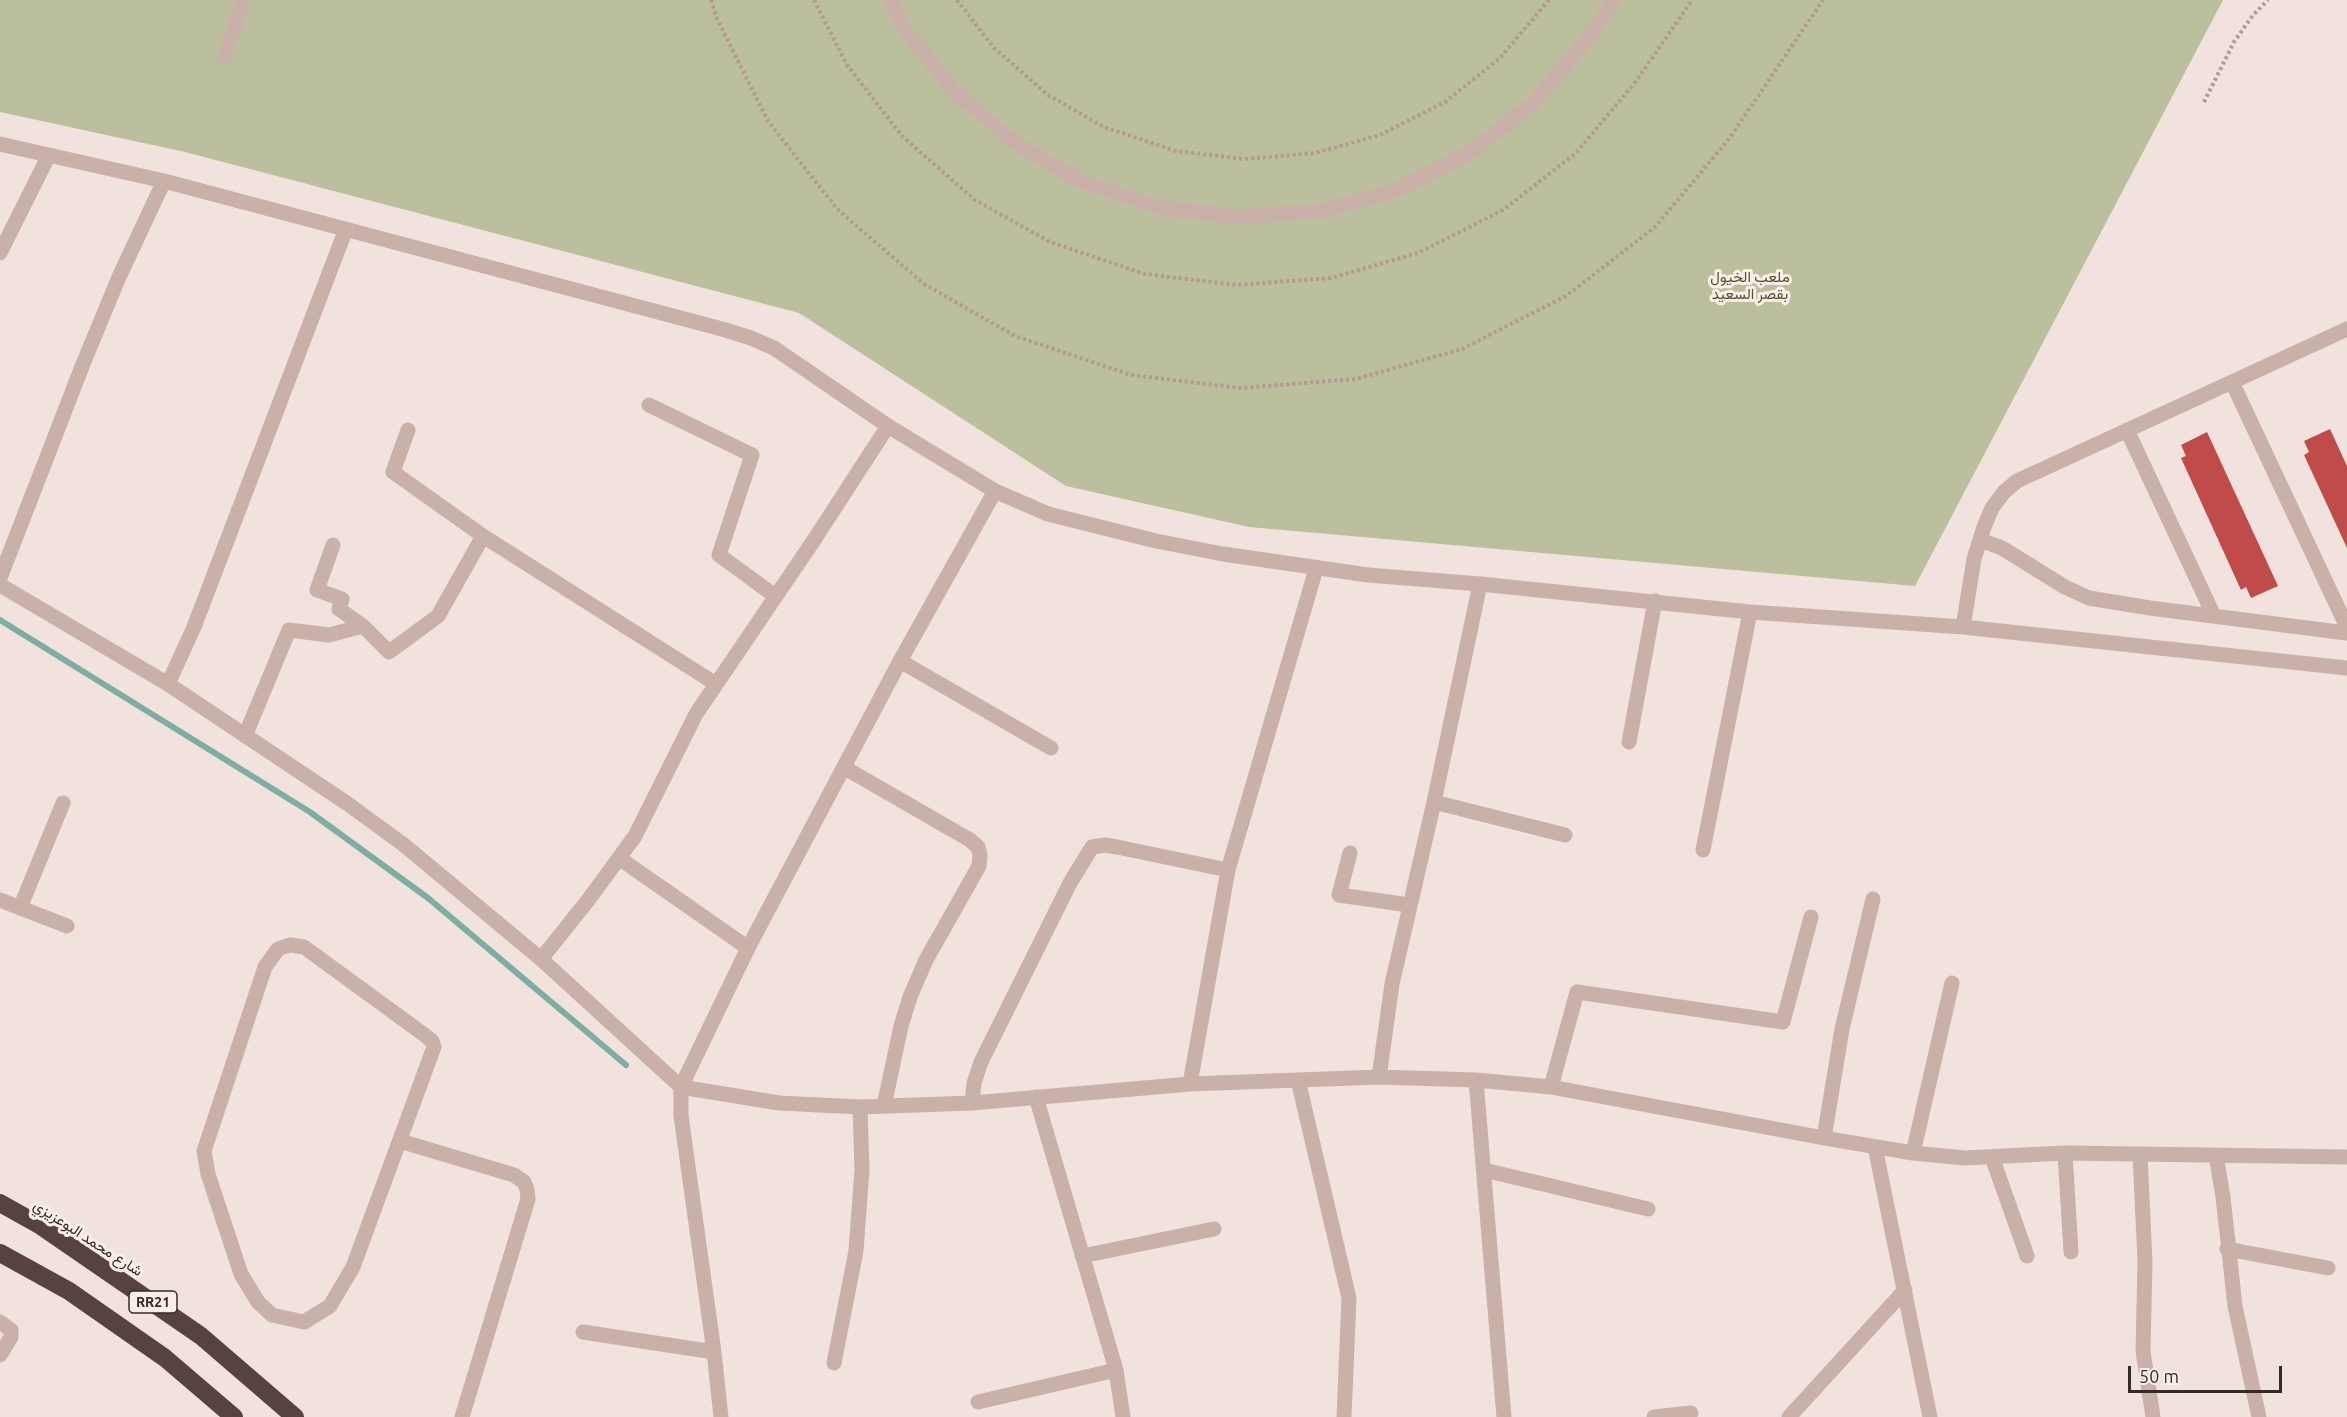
<!DOCTYPE html>
<meta charset="utf-8">
<style>
body{margin:0}
#map{position:relative;width:2347px;height:1417px;overflow:hidden;background:#f1e2dd;font-family:Ubuntu,sans-serif}
canvas{display:block}
.scale{position:absolute;left:2128px;top:1366px;width:154px;height:27px;box-sizing:border-box;border:3px solid #362a29;border-top:0;padding-left:8px;font-size:18px;line-height:21px;white-space:nowrap;color:#362a29;-webkit-text-stroke:4px #f9eee9;paint-order:stroke}
</style>
<div id="map">
<canvas width="2347" height="1417"></canvas>
<div class="scale">50 m</div>
</div>
<script>
const c = document.querySelector('canvas').getContext('2d');
c.lineJoin = 'round';
function paint(path, color) {
  c.fillStyle = color;
  c.fill(path, 'evenodd');
}
function toPath(rows) {
  const path = new Path2D();
  for (const r of rows) {
    path.moveTo(r[0], r[1]);
    for (let i = 2; i < r.length; i += 2) path.lineTo(r[i], r[i + 1]);
  }
  return path;
}
function trace(path, color, width, dash) {
  c.strokeStyle = color;
  c.lineWidth = width;
  c.lineCap = dash ? 'butt' : 'round';
  c.setLineDash(dash || []);
  c.stroke(path);
}
function drawText(font, color, halo, rows, align = 'center') {
  c.font = font + ' Ubuntu,Vazirmatn,sans-serif';
  c.lineWidth = 6;
  c.setLineDash([]);
  c.textBaseline = 'middle';
  c.strokeStyle = halo;
  c.fillStyle = color;
  for (const [text, x, y, turn = 0] of rows) {
    c.save();
    c.translate(x, y);
    c.rotate((+turn || 0) * Math.PI / 180);
    c.textAlign = isNaN(turn) ? turn : align;
    if (halo) c.strokeText(text, 0, 0);
    c.fillText(text, 0, 0);
    c.restore();
  }
}
paint(toPath([
 [0,0,2223,0,1915,586,1249,527,1066,486,799,313,185,152,0,112]
]), '#bcbf9d');
trace(toPath([
 [0,620,310,812,428,898,626,1065]
]), '#7dada3', 6);
paint(toPath([
 [2330,429,2347,466,2347,548,2304,455,2309,452,2304,441],
 [2207,432,2278,586,2251,598,2246,587,2241,590,2181,458,2186,456,2181,445]
]), '#c04b4b');
trace(toPath([
 [711,0,717,19,768,121,837,209,924,284,1015,336,1131,375,1241,388,1356,379,1462,349,1566,296,1655,227,1729,139,1823,0],
 [814,0,847,65,903,137,975,200,1050,242,1145,274,1236,285,1331,278,1418,253,1503,210,1576,153,1637,80,1692,0],
 [957,0,994,48,1048,95,1104,127,1176,151,1244,159,1315,153,1380,135,1445,102,1499,59,1549,0],
 [2204,102,2234,42,2253,15,2268,0]
]), '#b49993', 4, [3, 3]);
trace(toPath([
 [890,0,904,28,953,90,1015,143,1080,181,1161,208,1240,217,1322,211,1397,190,1471,152,1533,103,1586,41,1614,0],
 [224,57,243,0],
 [0,144,164,181,722,329,751,338,774,348,888,426,995,491,1048,514,1156,541,1223,554,1368,575,1480,584,1750,612,1963,627,2347,668],
 [0,253,49,155],
 [2232,382,2347,627],
 [649,405,752,455,719,555,775,596],
 [408,430,393,472,483,536,716,684],
 [2127,430,2214,616],
 [1980,540,2002,548,2065,587,2089,598,2150,608,2347,633],
 [0,578,83,364,119,277,164,181],
 [0,585,168,684,348,804,404,845,541,959,681,1087,779,1103,860,1107,972,1103,1190,1084,1379,1077,1476,1080,1551,1087,1824,1138,1913,1153,1965,1158,2065,1153,2347,1157],
 [363,626,389,652,438,616,483,536],
 [1963,627,1974,559,1984,527,1992,508,2004,492,2017,481,2347,329],
 [900,661,1051,748],
 [168,684,194,627,346,229],
 [245,736,289,630,329,635,363,626,339,609,342,599,317,590,333,545],
 [1629,742,1655,601],
 [845,768,970,840,978,847,980,855,979,866,926,960,910,997,901,1026,884,1106],
 [1434,802,1565,835],
 [1703,850,1750,612],
 [1350,853,1339,895,1409,905],
 [619,858,748,948],
 [0,900,67,926],
 [20,908,63,803],
 [290,945,304,947,426,1036,432,1041,434,1047,353,1267,330,1306,304,1322,272,1315,258,1302,241,1274,208,1174,204,1151,265,967,278,949,290,945],
 [541,959,589,899,635,836,696,714,814,540,888,426],
 [1379,1077,1392,984,1434,802,1480,584],
 [1298,1080,1349,1298,1344,1417],
 [1476,1080,1504,1417],
 [1190,1084,1228,870,1316,569],
 [1551,1087,1577,992,1783,1022,1811,917],
 [1036,1097,1116,1370,1123,1417],
 [972,1103,974,1083,981,1062,1070,883,1092,847,1105,845,1117,847,1228,870],
 [1824,1138,1842,1029,1873,899],
 [400,1141,514,1175,524,1182,527,1189,528,1199,462,1417],
 [1875,1147,1930,1417],
 [1913,1153,1952,983],
 [2065,1153,2071,1252],
 [2140,1154,2145,1262,2143,1351,2153,1417],
 [2216,1155,2223,1197,2235,1306,2259,1417],
 [1992,1157,2027,1256],
 [1484,1170,1648,1209],
 [2227,1249,2328,1268],
 [1082,1256,1214,1229],
 [0,1322,11,1330,11,1337,0,1355],
 [583,1332,714,1352],
 [834,1363,856,1251,862,1170,860,1107],
 [978,1402,1116,1370],
 [721,1417,714,1352,681,1116,681,1087,748,948,900,661,995,491],
 [1654,1417,1691,1413],
 [1789,1417,1905,1290]
]), '#c9b0a9', 15);
trace(toPath([
 [0,1203,41,1226,201,1336,295,1417],
 [0,1253,69,1291,165,1358,234,1417]
]), '#574240', 18);
for (const [x, y, w] of [
 [153,1302,48]
]) {
  const box = new Path2D();
  box.roundRect(x - w / 2, y - 11, w, 22, 4.5);
  c.fillStyle = '#f9eee9';
  c.fill(box);
  trace(box, '#362a29', 1.5);
}
drawText('bold 14px', '#362a29', null, [
 ["RR21",153,1302]
]);
drawText('15px', '#4f532d', '#f9eee9', [
 ["ملعب الخيول",1750,277],
 ["بقصر السعيد",1750,294]
]);
drawText('15px', '#362a29', '#f9eee9', [
 ["شارع محمد البوعزيزي",88,1238,33]
]);
</script>
